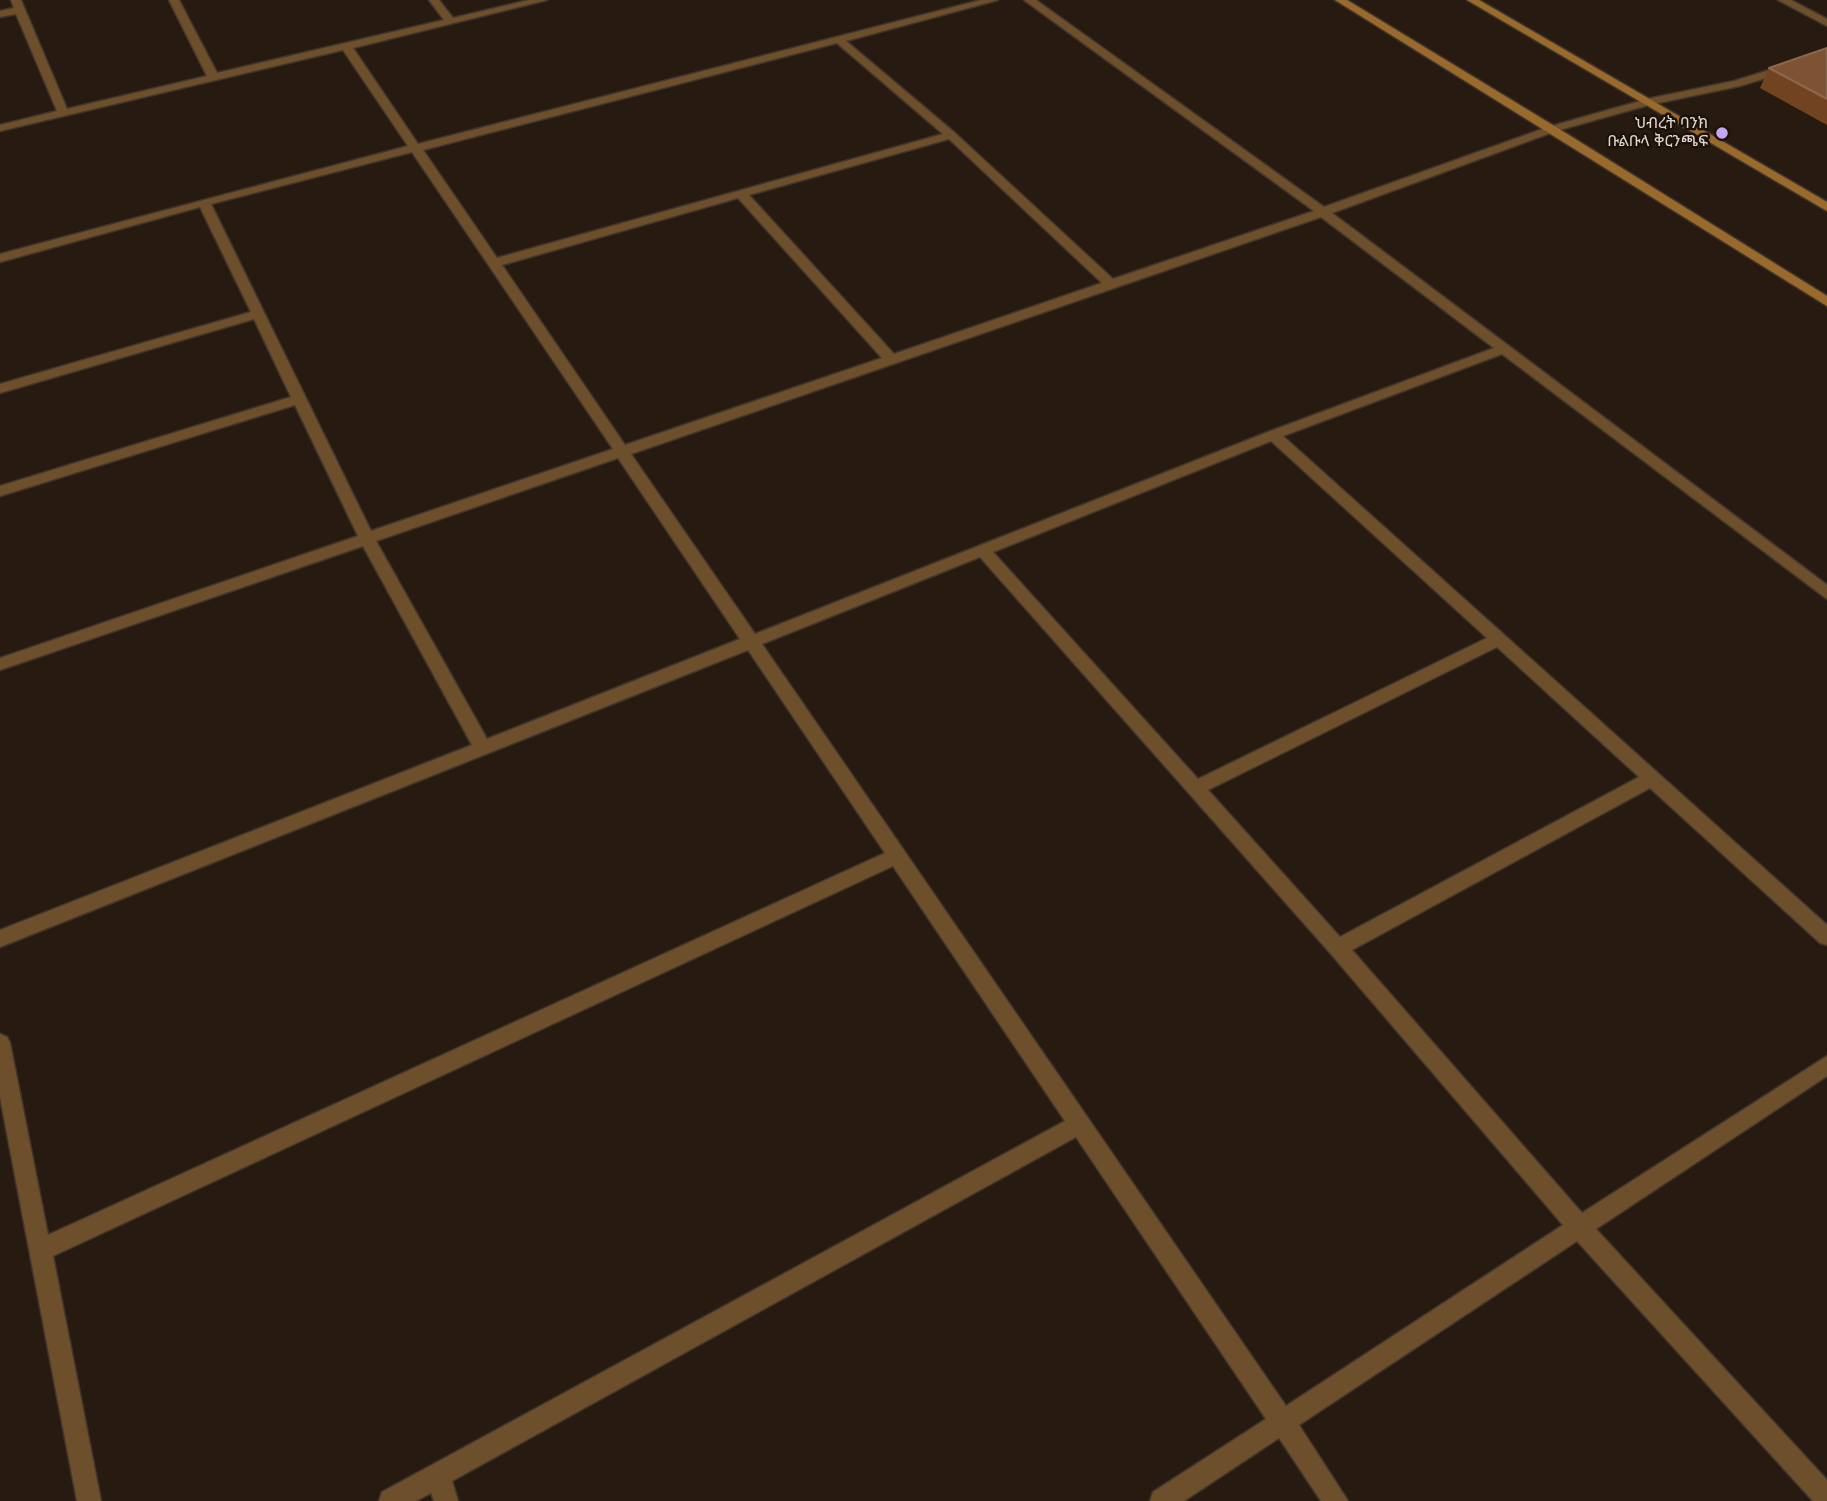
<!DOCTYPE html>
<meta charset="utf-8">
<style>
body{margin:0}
canvas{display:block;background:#271b11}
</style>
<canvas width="1827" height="1501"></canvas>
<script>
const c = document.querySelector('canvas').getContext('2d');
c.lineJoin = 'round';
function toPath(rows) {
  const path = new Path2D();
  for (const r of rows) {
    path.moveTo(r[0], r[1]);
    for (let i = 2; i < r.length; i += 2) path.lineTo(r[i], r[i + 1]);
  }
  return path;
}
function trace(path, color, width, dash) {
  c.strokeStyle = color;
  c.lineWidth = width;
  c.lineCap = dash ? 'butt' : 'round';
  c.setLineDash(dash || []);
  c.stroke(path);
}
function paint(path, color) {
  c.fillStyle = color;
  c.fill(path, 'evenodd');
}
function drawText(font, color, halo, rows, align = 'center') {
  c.font = font + ' Arial,"Noto Sans Ethiopic",sans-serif';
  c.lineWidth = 5;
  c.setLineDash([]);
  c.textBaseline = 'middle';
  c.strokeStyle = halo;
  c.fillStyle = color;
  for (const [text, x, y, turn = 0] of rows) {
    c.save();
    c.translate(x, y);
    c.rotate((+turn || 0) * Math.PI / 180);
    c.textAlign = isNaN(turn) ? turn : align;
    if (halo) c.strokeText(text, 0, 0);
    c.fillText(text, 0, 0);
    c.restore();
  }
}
const street = toPath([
 [11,0,21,0,67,109,207,76,169,0,179,0,217,73,444,20,429,0,439,0,453,18,529,0,547,0,353,48,418,144,981,0,998,0,846,41,955,133,1113,279,1314,211,1024,0,1036,0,1324,207,1548,127,1647,99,1734,81,1827,52,1827,59,1740,86,1649,105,1556,131,1332,213,1827,585,1827,599,1502,354,1283,436,1827,925,1827,945,1820,943,1650,788,1352,950,1582,1213,1827,1056,1827,1076,1596,1229,1827,1480,1827,1501,1813,1501,1577,1241,1299,1425,1348,1501,1321,1501,1279,1438,1184,1501,1150,1501,1153,1492,1266,1419,1076,1137,452,1481,458,1501,434,1501,431,1493,416,1501,379,1501,382,1492,1065,1121,893,866,53,1256,101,1501,77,1501,0,1097,0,1034,7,1037,10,1043,48,1235,885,853,748,650,0,947,0,930,472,745,363,546,0,670,0,658,358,536,295,405,0,496,0,486,291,397,254,319,0,393,0,384,251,312,200,207,0,262,0,254,408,146,343,50,0,131,0,125,57,111,16,14,0,17,0,11,14,8,11,0],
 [837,43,943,134,497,258,423,150,837,43],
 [949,139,1102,283,894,354,749,195,949,139],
 [412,152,613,449,371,531,211,204,412,152],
 [738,198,882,358,625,445,502,265,738,198],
 [1321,217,1494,348,1268,432,755,634,631,454,1321,217],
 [1271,441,1487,638,1198,779,993,552,1271,441],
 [618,458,740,639,487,739,376,541,618,458],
 [980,557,1331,954,1563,1225,1286,1406,762,644,980,557],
 [1497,647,1639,777,1340,937,1208,790,1497,647],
 [1778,0,1791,0,1827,19,1827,26,1778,0]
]);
const secondary = toPath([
 [1335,0,1347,0,1556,127,1827,296,1827,306,1335,0],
 [1467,0,1479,0,1827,202,1827,211,1467,0]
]);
trace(street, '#41352c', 3);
trace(secondary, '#41352c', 3);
paint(street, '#6d4f2b');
paint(secondary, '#9a6a2c');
paint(toPath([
 [1827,48,1827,125,1760,88,1769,68]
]), '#724320');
const building = toPath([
 [1827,48,1827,99,1769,68,1827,48]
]);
paint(building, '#7e5333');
trace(building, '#8d674c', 2);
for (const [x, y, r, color] of [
 [1722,133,7,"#c3a7f2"]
]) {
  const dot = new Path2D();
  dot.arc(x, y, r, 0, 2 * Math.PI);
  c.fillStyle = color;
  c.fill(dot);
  trace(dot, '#1d1208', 2.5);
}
drawText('16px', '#ded6d0', '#1d1208', [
 ["ህብረት ባንክ",1708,124],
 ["ቡልቡላ ቅርንጫፍ",1708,142]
], 'right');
</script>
